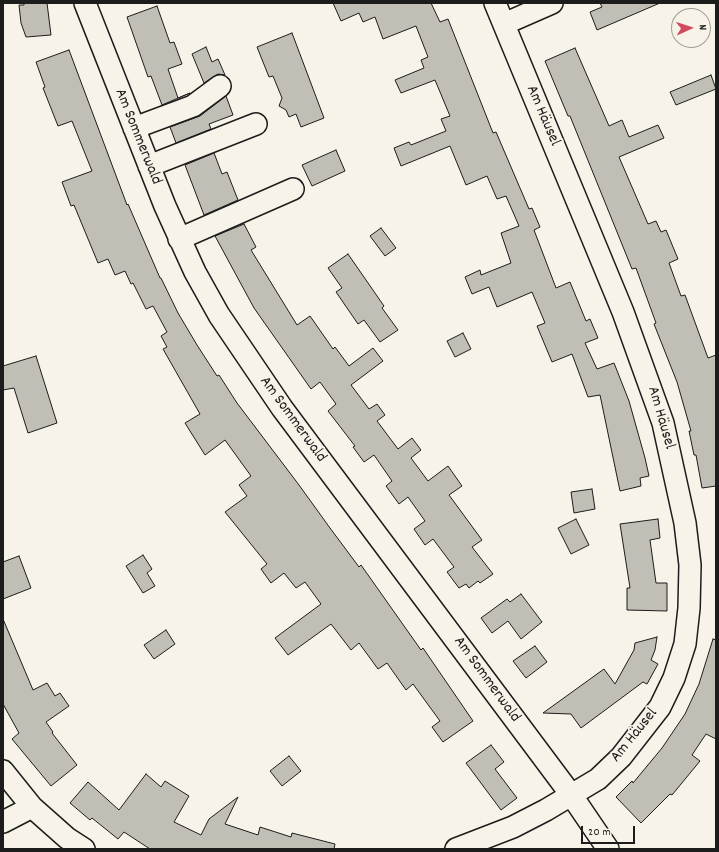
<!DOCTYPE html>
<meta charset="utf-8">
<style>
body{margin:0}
#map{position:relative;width:719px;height:852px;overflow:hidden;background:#f7f3e8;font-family:Dekko,sans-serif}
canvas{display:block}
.frame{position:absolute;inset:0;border:4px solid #1c1c1c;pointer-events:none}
.north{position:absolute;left:671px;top:8px;width:40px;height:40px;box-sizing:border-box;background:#f7f3e8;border:1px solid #9f9d96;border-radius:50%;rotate:87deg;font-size:11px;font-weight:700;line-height:16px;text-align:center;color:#1c1c1c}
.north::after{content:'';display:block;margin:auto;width:14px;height:18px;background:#d1495b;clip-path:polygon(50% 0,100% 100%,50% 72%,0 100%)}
.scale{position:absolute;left:581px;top:826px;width:54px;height:18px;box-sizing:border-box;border:2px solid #1c1c1c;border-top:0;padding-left:5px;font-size:12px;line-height:14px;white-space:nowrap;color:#1c1c1c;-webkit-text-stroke:3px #f7f3e8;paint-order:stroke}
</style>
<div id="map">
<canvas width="719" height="852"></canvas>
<div class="frame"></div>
<div class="north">N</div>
<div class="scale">20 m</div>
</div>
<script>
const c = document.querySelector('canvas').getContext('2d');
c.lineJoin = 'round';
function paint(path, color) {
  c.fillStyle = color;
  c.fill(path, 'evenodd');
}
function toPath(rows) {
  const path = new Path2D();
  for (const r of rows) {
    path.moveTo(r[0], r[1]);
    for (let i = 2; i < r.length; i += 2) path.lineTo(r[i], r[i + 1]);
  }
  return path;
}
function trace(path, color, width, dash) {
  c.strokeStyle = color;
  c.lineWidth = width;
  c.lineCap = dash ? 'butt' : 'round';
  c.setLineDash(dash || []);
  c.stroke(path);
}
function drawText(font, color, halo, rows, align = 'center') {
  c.font = font + ' Dekko,sans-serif';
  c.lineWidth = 3.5;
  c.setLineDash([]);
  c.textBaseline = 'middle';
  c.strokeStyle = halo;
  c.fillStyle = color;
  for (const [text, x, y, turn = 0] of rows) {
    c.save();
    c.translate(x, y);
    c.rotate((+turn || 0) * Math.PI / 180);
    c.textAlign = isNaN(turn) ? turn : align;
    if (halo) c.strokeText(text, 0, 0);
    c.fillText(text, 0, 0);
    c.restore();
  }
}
const building = toPath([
 [24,3,47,3,51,35,26,37,21,23,19,5,24,5,24,3],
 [333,3,431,3,440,22,448,19,493,133,496,132,529,209,532,208,540,227,534,230,556,288,570,282,586,321,590,319,598,338,585,343,597,369,614,363,629,401,645,458,649,476,640,478,641,486,620,491,600,395,588,397,572,354,552,362,537,326,545,323,532,292,497,307,489,287,472,294,465,277,480,270,481,275,511,263,501,233,519,226,506,196,497,199,487,176,466,185,450,146,401,166,394,148,409,142,411,145,446,131,441,119,450,116,435,80,401,93,395,80,424,68,421,60,428,57,416,26,383,39,375,17,363,22,359,13,341,21,333,3],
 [600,3,660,3,597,30,590,12,602,7,600,3],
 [157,6,170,43,174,42,182,64,168,69,178,98,190,93,162,105,151,76,148,77,127,17,157,6],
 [292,33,324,118,301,127,296,114,289,117,286,110,279,106,282,98,273,76,269,77,257,47,292,33],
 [206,47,212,62,218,59,225,75,218,74,204,83,192,54,206,47],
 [575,48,609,126,622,120,629,137,658,125,664,138,619,157,648,224,656,221,661,232,666,230,678,259,669,263,681,296,685,295,708,358,716,355,716,486,702,488,696,455,694,455,689,431,691,431,677,382,654,324,656,323,636,268,632,269,570,116,568,116,545,61,575,48],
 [69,50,127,205,128,204,160,278,161,278,178,313,197,345,217,376,219,375,237,403,299,485,330,528,359,567,361,565,421,650,423,648,473,721,443,742,432,727,440,721,413,684,406,690,387,663,378,669,359,643,351,650,331,624,288,655,275,638,321,604,305,582,296,588,284,573,271,583,261,569,267,564,225,512,247,496,239,485,251,476,225,440,205,455,185,423,200,414,163,349,167,347,161,336,167,332,153,306,146,309,133,283,131,284,125,271,115,275,108,259,98,263,74,205,71,206,62,182,92,171,72,121,58,126,43,88,45,87,36,62,69,50],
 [711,75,716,89,676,105,670,92,711,75],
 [226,96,233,115,209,124,211,129,176,143,170,127,200,116,226,96],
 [336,150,345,171,312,186,302,165,336,150],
 [214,153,222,174,227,172,238,200,204,215,185,165,214,153],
 [244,224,256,247,251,250,297,325,310,316,333,349,335,347,349,366,373,348,383,361,351,385,369,409,377,404,385,415,377,421,398,449,412,438,421,450,411,458,428,481,448,466,462,486,449,495,482,540,472,547,493,574,480,583,478,581,469,588,466,584,459,588,447,572,454,567,433,539,425,545,414,529,425,521,408,497,399,504,386,486,392,481,374,455,364,462,353,447,355,446,328,411,336,404,320,382,311,389,254,308,215,236,244,224],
 [381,228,396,248,385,256,370,236,381,228],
 [348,254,384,306,382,308,398,330,380,342,364,320,358,324,336,292,342,288,328,268,348,254],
 [463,333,471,349,455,357,447,341,463,333],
 [36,356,57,423,28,433,14,388,3,390,3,366,36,356],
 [592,489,595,509,574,513,571,492,592,489],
 [576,519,589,545,571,554,558,528,576,519],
 [658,519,660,538,650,540,656,583,667,583,667,611,627,610,627,588,630,588,620,524,658,519],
 [143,555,152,569,147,573,155,586,143,593,126,566,143,555],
 [19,556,31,588,3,599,3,562,19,556],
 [521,594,542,622,521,639,508,621,492,633,481,618,507,599,510,602,521,594],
 [3,619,33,690,47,683,55,696,60,693,69,706,46,722,53,732,52,733,77,765,51,786,12,739,19,733,3,704,3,619],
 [166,630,175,644,154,659,144,645,166,630],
 [657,637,655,650,651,660,658,664,647,684,643,682,581,728,571,714,543,713,604,669,615,684,634,650,635,643,657,637],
 [713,639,716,640,716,739,706,734,692,755,700,761,672,795,670,794,641,823,616,797,632,781,633,783,662,748,685,714,699,684,713,639],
 [535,646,547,662,526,678,513,661,535,646],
 [491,745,504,762,495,769,517,798,501,810,466,763,491,745],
 [289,756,301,771,282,786,270,771,289,756],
 [146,774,161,787,165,781,189,796,174,822,201,835,209,819,238,797,225,824,258,835,260,827,291,837,292,833,335,844,334,849,150,849,124,832,118,839,92,818,90,820,70,803,88,782,119,810,146,774]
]);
paint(building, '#c0beb5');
trace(building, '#1c1c1c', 1);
const minor = toPath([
 [85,3,165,206,195,272,219,315,282,408,572,796,608,849],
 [504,24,552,3],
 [134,128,193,106,220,86],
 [149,166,256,124],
 [179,239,293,189],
 [3,771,32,807,67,838,84,849],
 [3,822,32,807],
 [456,849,513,827,546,810,598,779,621,757,660,707,674,678,685,644,689,608,690,565,685,523,663,423,623,312,495,3]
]);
trace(minor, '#1c1c1c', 24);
trace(minor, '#f7f3e8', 21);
drawText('16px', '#1c1c1c', '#f7f3e8', [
 ["Am Häusel",542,116,67],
 ["Am Sommerwald",137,137,68],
 ["Am Häusel",660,418,74],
 ["Am Sommerwald",292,420,54],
 ["Am Sommerwald",486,680,54],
 ["Am Häusel",635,736,-51]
]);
</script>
